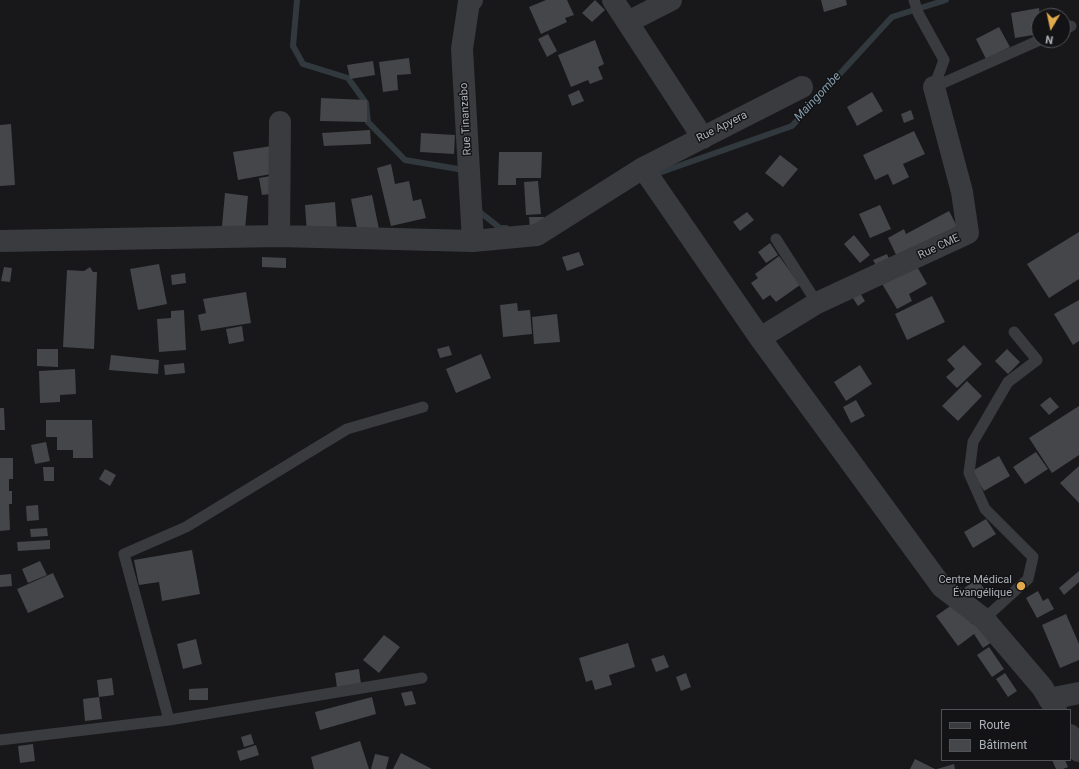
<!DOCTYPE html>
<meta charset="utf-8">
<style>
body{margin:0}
#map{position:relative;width:1079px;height:769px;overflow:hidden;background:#18181a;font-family:Roboto,sans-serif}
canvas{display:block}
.legend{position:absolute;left:941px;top:709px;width:130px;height:52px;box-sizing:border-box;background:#131315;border:1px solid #505256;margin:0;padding:5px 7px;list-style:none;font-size:12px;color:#acb0b8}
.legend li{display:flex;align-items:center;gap:8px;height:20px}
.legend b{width:20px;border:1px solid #505256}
.north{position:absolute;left:1031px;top:8px;width:40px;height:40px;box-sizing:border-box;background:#131315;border:1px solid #505256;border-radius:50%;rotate:189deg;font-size:11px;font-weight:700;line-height:16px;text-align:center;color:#acb0b8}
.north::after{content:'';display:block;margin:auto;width:14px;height:18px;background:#e0a94b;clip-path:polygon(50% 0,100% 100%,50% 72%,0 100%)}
</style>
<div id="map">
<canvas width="1079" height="769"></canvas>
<ul class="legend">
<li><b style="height:5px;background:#3a3b3f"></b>Route</li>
<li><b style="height:11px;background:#45464a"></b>Bâtiment</li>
</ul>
<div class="north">N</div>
</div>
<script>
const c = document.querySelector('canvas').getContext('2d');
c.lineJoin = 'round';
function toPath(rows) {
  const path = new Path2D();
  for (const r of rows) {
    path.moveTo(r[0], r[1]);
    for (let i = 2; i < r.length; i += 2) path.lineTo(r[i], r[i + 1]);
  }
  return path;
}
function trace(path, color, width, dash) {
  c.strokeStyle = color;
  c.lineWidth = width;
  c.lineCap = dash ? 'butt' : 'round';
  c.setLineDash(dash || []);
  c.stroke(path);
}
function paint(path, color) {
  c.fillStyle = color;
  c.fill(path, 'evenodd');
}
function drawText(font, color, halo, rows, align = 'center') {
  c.font = font + ' Roboto,sans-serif';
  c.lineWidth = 3;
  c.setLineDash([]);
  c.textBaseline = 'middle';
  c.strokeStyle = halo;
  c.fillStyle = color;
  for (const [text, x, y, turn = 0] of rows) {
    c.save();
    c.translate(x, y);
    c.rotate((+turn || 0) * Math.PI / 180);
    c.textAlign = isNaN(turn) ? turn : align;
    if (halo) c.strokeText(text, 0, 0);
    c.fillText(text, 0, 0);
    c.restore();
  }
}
trace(toPath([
 [297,0,293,46,303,64,348,78,366,103,368,122,405,160,464,170],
 [653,175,792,126,892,17,946,0],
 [476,209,500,228,506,228]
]), '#31393f', 6);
paint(toPath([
 [546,0,567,0,574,15,565,18,567,22,541,34,529,7],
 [595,0,605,10,592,22,582,13],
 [821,0,846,0,847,5,824,12],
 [1039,8,1040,16,1039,16,1039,34,1015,38,1011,13],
 [999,27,1010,47,986,59,976,39],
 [548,34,557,51,547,57,538,39],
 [595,40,604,64,598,67,603,79,590,84,588,80,571,87,558,55],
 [409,58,411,74,397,75,398,90,383,92,379,62],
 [373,61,375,75,350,79,347,65],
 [579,90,584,101,572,106,568,95],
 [872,92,883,111,857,126,847,107],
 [321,98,367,100,367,122,320,121],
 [911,110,914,119,904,123,901,114],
 [11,124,15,185,0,186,0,125],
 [370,130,371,144,324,146,322,133],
 [914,131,925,154,903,164,909,177,893,185,888,174,875,180,863,155],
 [421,133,455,135,454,154,420,152],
 [278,145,282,172,238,180,233,152],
 [499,152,542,152,541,178,516,178,516,185,498,185],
 [780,155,798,169,783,187,765,173],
 [391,164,395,184,409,181,413,201,421,199,426,218,391,226,377,168],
 [277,175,279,193,262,195,259,178],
 [538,181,541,214,526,215,524,182],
 [225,193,248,196,245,229,222,226],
 [372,195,380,234,359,238,351,199],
 [335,202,337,231,307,234,305,205],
 [880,205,891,229,870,238,859,214],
 [949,211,960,232,900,263,888,238,904,229,906,234],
 [747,212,754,220,740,231,733,222],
 [529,217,544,217,544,229,530,230],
 [1079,232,1079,279,1049,298,1027,264],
 [854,235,870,255,860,263,844,244],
 [770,243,778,255,766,263,758,252],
 [579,252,584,265,567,271,562,257],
 [887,254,892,265,879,271,873,260],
 [779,256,800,285,776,302,770,295,763,300,751,283,758,278,755,274],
 [262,257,286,258,286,268,262,267],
 [915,263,927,284,909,294,912,301,897,309,881,282],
 [159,264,167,304,138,310,130,269],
 [4,267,12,268,10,282,1,281],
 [90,267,93,272,97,272,94,349,63,347,67,270,84,271],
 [185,273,186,283,172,285,171,275],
 [857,288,865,301,858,306,849,292],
 [246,292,251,323,201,331,198,315,206,313,203,299],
 [932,296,945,322,907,340,895,314],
 [1079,300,1079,341,1073,345,1054,314],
 [517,303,518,311,530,310,532,334,503,337,500,305],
 [184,310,186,350,159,352,157,319,171,318,171,311],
 [557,314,560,342,534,344,532,317],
 [242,326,244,341,229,344,226,329],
 [964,345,982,364,957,388,946,377,955,369,947,360],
 [449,346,452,355,440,358,437,349],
 [37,349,58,349,58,367,37,366],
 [1007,349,1020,362,1008,374,995,361],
 [481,354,491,378,456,393,446,369],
 [111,355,159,360,158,374,109,370],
 [184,363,185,373,165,375,164,365],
 [860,365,872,384,846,401,834,382],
 [75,369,76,394,60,395,60,402,40,403,39,371],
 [967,381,982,396,958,421,942,406],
 [1050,397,1059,407,1049,415,1040,405],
 [856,400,865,416,851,423,843,407],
 [1079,406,1079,455,1052,473,1029,438],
 [0,408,4,408,5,430,0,430],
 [46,420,92,420,93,458,73,458,73,450,57,450,57,437,46,437],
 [46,442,50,461,35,464,31,445],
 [1036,452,1048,469,1025,484,1013,467],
 [999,456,1010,476,984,491,972,471],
 [0,458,13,458,13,479,9,479,9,491,12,491,12,504,9,504,10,530,0,531],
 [1079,466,1079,503,1060,483],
 [43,467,54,467,54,481,44,481],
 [105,469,116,475,110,486,99,479],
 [38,505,39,520,27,521,26,506],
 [986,519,996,534,973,548,964,532],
 [47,528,48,536,31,537,30,529],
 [50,540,50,549,18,551,17,542],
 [192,550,200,594,162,601,159,582,139,585,134,560],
 [40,561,47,575,28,583,22,569],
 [1079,571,1079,582,1064,595,1059,588],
 [53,573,64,597,28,613,17,589],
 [11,574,12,586,0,587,0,575],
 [978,579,984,589,971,598,964,588],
 [1038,591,1043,601,1048,598,1054,609,1037,618,1026,598],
 [956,602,972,624,977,621,992,642,983,648,974,634,958,646,936,616],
 [1066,614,1079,644,1079,660,1060,668,1042,625],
 [384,635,400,647,379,673,363,660],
 [196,639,202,664,183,669,177,644],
 [628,643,635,667,609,675,612,685,595,690,592,680,586,682,579,658],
 [989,647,1004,669,992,677,977,655],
 [664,655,669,667,656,672,651,659],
 [359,669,361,684,337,688,335,673],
 [686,673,691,687,681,691,676,677],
 [1005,673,1017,691,1008,697,996,679],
 [112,678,114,695,99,697,97,680],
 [208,688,208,700,189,700,189,689],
 [412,691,416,704,405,706,401,693],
 [99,697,102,719,85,721,83,699],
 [372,697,376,714,320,730,315,712],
 [251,734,254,744,244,747,241,737],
 [360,741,369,769,314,769,311,757],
 [33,744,35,761,20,763,18,746],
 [256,745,259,755,240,761,237,751],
 [401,753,432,769,393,769],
 [375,754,389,757,386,769,371,769],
 [915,759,935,769,910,769],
 [1052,760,1065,760,1068,767,1063,769,1056,769],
 [954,764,955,769,937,769]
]), '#45464a');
trace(toPath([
 [914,0,918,13,944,60,934,87],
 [1063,30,1071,26],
 [934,87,1040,40],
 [776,239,817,303],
 [984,619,1028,579,1033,557,985,509,969,473,973,442,1008,382,1037,360,1014,332],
 [169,720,124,554,186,527,347,429,423,407],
 [0,740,169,720,422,678]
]), '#3a3b3f', 11);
trace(toPath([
 [472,0,469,2,462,49,473,241],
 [613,0,703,138],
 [628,22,671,0],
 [643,168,760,338,942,587,984,619,1042,687,1056,710],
 [279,236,280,122],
 [0,241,279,236,473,241,537,235,643,168,802,87],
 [760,338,817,303,968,233,962,192,934,87],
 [1049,699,1079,693],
 [1070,735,1079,751]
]), '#3a3b3f', 22);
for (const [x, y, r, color] of [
 [1021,586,5,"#e0a94b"]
]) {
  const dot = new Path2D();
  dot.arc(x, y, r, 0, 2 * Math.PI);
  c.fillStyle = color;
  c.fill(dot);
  trace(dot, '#131315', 1.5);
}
drawText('11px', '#acb0b8', '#131315', [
 ["Rue Tinanzabo",466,119,-93],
 ["Rue Apyera",722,127,-27],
 ["Rue CME",939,247,-25]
]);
drawText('11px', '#acb0b8', '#131315', [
 ["Centre Médical",1012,580],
 ["Évangélique",1012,593]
], 'right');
drawText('italic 12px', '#879eaf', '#131315', [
 ["Maingombe",818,97,-47]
]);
</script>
